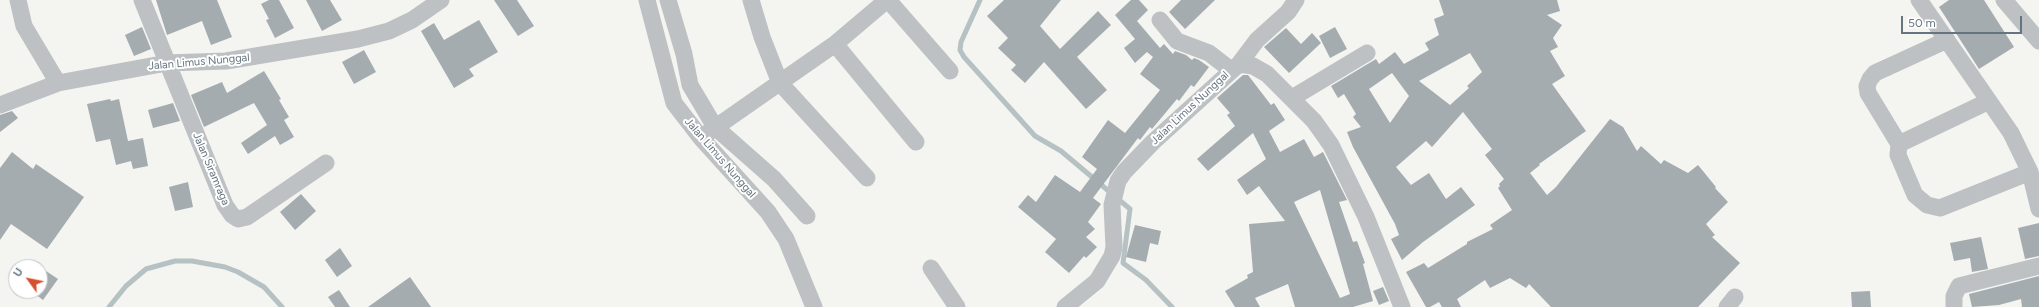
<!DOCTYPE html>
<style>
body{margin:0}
#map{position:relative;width:2039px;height:307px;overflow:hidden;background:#f4f4f0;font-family:Figtree,sans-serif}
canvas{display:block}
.north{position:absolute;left:8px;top:259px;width:40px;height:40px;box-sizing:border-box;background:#fff;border:1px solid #c1c7cc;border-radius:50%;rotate:303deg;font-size:11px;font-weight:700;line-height:16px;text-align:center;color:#65747f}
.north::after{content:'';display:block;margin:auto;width:14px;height:18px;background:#d5502f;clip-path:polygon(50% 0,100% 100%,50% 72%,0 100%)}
.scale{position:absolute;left:1901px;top:16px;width:121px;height:18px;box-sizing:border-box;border:2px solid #65747f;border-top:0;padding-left:5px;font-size:12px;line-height:14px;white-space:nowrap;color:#65747f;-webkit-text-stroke:3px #fff;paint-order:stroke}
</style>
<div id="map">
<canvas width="2039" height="307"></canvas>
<div class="north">U</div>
<div class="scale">50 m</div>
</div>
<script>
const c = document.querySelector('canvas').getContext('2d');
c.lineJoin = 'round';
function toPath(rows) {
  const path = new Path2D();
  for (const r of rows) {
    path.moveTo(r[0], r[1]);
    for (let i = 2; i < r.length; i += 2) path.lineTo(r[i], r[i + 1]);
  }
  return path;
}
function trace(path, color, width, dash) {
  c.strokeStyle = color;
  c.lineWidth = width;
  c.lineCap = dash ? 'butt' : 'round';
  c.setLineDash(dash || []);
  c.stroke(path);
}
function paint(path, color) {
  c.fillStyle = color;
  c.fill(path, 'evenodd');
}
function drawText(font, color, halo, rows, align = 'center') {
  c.font = font + ' Figtree,sans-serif';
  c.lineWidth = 4;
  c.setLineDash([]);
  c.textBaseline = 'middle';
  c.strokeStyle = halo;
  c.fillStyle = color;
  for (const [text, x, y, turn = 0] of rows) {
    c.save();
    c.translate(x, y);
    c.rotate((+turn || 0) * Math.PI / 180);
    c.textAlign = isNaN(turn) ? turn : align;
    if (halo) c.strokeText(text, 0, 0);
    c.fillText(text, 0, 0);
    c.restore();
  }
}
trace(toPath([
 [980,0,961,42,960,50,964,57,1035,136,1061,151,1130,209,1123,263,1146,280,1172,307],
 [109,307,126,286,146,269,175,261,192,261,225,267,238,272,264,287,282,307]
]), '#b6c1c4', 5);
paint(toPath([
 [156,0,217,0,232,37,211,45,202,21,167,35],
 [269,0,279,0,294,28,275,38,266,20,269,19,261,4],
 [306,0,330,0,342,20,322,31],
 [494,0,517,0,534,26,518,36],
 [1004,0,1061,0,1040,26,1060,49,1098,11,1111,25,1077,57,1107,90,1086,109,1044,62,1025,83,1011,70,1016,65,998,48,1008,38,987,16],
 [1131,0,1139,0,1148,10,1137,21,1160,48,1164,44,1173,54,1175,51,1186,55,1192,60,1194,58,1199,60,1209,67,1194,87,1191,85,1179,101,1177,99,1152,129,1150,127,1140,140,1138,138,1093,198,1101,204,1088,222,1095,229,1086,237,1097,247,1086,258,1084,256,1069,273,1045,252,1056,239,1018,207,1028,195,1036,202,1055,175,1080,192,1097,169,1082,157,1108,120,1125,133,1160,90,1140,74,1153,57,1147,52,1135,63,1124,48,1135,39,1115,15],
 [1181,0,1215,0,1185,29,1169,12],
 [1439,0,1557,0,1560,11,1547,15,1562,25,1553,38,1558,47,1550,51,1565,76,1552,84,1586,131,1539,164,1540,165,1530,173,1547,195,1556,187,1610,119,1623,127,1637,151,1641,146,1661,164,1664,160,1688,173,1698,165,1716,187,1715,188,1728,202,1706,224,1715,235,1712,237,1740,263,1698,307,1551,307,1529,284,1526,288,1510,278,1490,288,1485,280,1457,299,1461,307,1442,307,1439,302,1430,307,1426,307,1406,272,1424,263,1428,268,1467,244,1467,242,1493,229,1490,225,1512,210,1498,188,1500,186,1499,184,1504,179,1485,155,1492,149,1463,112,1432,147,1426,141,1396,167,1411,185,1429,173,1446,199,1461,187,1475,205,1423,242,1402,260,1391,239,1399,235,1395,224,1353,147,1347,132,1361,127,1353,117,1356,114,1344,94,1338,98,1331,86,1376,59,1379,64,1395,52,1404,64,1429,50,1425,43,1439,35,1434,19,1444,15],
 [1470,53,1482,72,1467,86,1469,88,1450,105,1419,81],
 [1392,73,1409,96,1390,123,1369,89],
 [1949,0,1984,0,2014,47,1979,69,1939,7],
 [479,20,498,52,469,69,474,76,454,88,421,31,434,23,444,40],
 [142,27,151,49,134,56,125,35],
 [1335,27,1347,49,1330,58,1319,36],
 [1286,28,1301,44,1312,33,1321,43,1289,73,1264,47],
 [364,50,376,72,354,84,342,62],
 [264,71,281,99,279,100,289,117,284,120,294,137,280,145,275,136,248,154,241,143,267,125,254,103,204,127,191,95,222,82,227,93],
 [1243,75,1248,75,1271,105,1274,103,1285,120,1269,131,1280,152,1304,139,1314,157,1323,152,1347,200,1339,202,1353,242,1357,241,1365,263,1363,264,1373,301,1353,307,1295,307,1288,284,1255,298,1260,307,1235,307,1225,291,1248,278,1247,275,1253,272,1249,224,1285,221,1259,186,1247,195,1237,180,1266,159,1253,133,1208,171,1197,159,1235,126,1227,115,1230,113,1217,98],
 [1320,190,1350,294,1340,298,1294,202],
 [110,99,111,101,119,99,128,141,143,138,148,166,133,169,131,161,116,165,110,139,96,142,87,104],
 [173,103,180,121,153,128,148,110],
 [12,111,18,118,0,132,0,115],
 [12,152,33,169,36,164,84,197,47,249,11,224,0,240,0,168],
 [188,182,193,207,175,211,169,187],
 [301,194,316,211,295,230,280,212],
 [2039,223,2039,256,2025,259,2018,228],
 [1135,225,1161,231,1158,245,1150,243,1146,262,1126,257],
 [1981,237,1988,269,1972,272,1970,258,1954,261,1950,243],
 [340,248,352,266,337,277,325,260],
 [46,271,58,279,43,300,31,291,40,291,40,275,42,276],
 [2039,276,2039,307,2022,307,2021,299,1999,305,1972,307,1969,294],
 [410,277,431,307,368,307],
 [1383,287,1389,301,1379,305,1373,291],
 [339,290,350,307,335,307,328,297],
 [1870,291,1871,307,1852,307,1851,292]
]), '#a4acb0');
trace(toPath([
 [18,0,24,26,58,83],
 [142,0,225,205,232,215,238,219,247,217,326,163],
 [647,0,674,103,701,138,768,212,786,239,814,307],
 [668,0,684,54,690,85,715,127,774,179,807,216],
 [751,0,762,37,780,83,867,178],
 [888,0,950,71],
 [1919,0,2011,133,2030,172,2039,209],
 [2004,0,2039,41],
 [1160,20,1177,41,1209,53,1231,70],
 [835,44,916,142],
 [1239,64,1257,40,1288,12,1296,0],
 [1292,98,1367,53],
 [1989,101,1899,144,1898,155,1915,195,1927,205,1940,208,2030,172],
 [0,105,58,83,167,63,226,61,358,39,389,31,412,20,441,0],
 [706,134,835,44,887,0],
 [1899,144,1868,93,1867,86,1870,79,1875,73,1947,40],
 [931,268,957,307],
 [1065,307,1097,281,1112,256,1114,247,1112,205,1118,181,1124,172,1153,142,1239,64,1253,66,1267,74,1314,121,1331,145,1366,217,1402,307],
 [1727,307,1735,297],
 [1954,307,1954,296,1959,286,2039,266]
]), '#bdc1c4', 17);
drawText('11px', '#65747f', '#fff', [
 ["Jalan Limus Nunggal",199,62,-5],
 ["Jalan Limus Nunggal",1190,108,-43],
 ["Jalan Limus Nunggal",720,158,49],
 ["Jalan Siramraga",211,169,67]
]);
</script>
